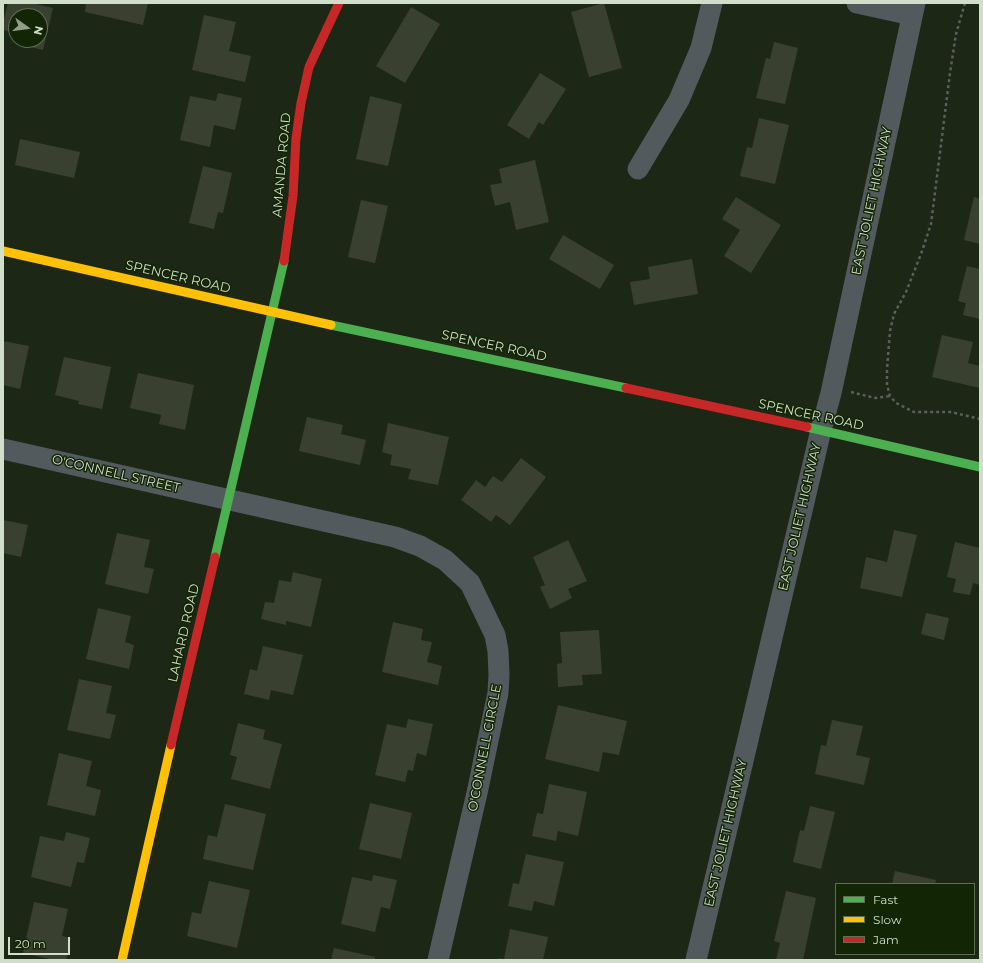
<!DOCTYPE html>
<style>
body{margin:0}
#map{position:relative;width:983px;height:963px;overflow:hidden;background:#1c2715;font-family:Montserrat,sans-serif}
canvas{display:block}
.frame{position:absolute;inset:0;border:4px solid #d1deca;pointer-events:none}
.legend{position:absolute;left:835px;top:883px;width:140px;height:72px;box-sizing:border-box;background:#122504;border:1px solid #5e6f53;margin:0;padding:5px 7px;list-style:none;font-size:12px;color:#d1deca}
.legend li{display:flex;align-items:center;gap:8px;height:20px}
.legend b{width:20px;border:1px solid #5e6f53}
.north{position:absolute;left:8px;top:8px;width:40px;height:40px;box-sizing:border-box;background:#122504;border:1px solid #5e6f53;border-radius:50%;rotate:104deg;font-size:11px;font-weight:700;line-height:16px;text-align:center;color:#d1deca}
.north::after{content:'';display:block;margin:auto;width:14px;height:18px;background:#929e8b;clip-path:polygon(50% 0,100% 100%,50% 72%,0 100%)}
.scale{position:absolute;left:8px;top:937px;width:62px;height:18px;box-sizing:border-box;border:2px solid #d1deca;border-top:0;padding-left:5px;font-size:12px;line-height:14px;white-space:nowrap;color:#d1deca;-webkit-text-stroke:3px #122504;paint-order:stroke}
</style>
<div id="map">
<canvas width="983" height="963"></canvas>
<div class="frame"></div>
<ul class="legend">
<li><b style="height:5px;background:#4caf50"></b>Fast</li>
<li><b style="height:5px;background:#ffc107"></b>Slow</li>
<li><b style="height:5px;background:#c62828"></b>Jam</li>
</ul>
<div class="north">N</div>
<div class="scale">20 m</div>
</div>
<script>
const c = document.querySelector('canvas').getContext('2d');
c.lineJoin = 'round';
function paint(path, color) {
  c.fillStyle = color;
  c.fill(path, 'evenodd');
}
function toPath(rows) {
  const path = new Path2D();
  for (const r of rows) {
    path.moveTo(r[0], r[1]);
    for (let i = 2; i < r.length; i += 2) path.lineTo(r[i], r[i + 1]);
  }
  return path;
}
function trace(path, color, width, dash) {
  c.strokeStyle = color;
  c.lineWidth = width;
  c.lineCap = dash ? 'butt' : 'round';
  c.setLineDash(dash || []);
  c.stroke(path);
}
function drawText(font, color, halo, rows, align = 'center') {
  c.font = font + ' Montserrat,sans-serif';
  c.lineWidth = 3;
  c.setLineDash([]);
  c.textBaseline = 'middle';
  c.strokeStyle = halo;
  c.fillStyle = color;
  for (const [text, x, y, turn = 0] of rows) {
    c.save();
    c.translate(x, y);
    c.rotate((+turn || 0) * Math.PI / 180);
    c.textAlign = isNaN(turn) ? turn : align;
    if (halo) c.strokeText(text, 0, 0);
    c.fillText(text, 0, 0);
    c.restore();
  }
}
paint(toPath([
 [8,3,32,3,53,8,43,50,18,44,19,40,40,40,40,16,16,16,16,33,3,30,3,23],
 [86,3,148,3,143,25,85,12],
 [604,3,622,68,589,77,571,12],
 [411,7,440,24,405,83,376,66],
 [204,15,236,22,229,51,251,56,245,82,192,70],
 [774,42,798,48,785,104,756,98,766,58,770,59],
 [540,73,566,89,543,125,539,122,529,139,507,125],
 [218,93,242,98,235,130,214,125,210,147,180,140,190,96,216,101],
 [370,96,402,104,388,166,356,159],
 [759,118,789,125,775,184,740,176,747,147,752,148],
 [20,139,80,152,74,178,15,165],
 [535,160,549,222,516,230,510,202,495,206,490,185,502,183,499,169],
 [203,166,232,173,223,213,218,212,214,229,189,223],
 [736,197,781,225,751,273,724,256,740,230,722,219],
 [974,197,980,199,980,244,964,240],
 [361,200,388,206,375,263,348,257],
 [563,235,614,265,600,289,549,259],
 [692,259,698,294,634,305,630,282,650,279,648,267],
 [967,266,980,269,980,319,963,315,966,303,958,301],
 [942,335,973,342,968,363,980,366,980,388,932,377],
 [3,341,29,346,20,389,3,385],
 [64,357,111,367,102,409,78,404,79,401,55,395],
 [138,373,194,385,185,430,159,424,161,415,130,408],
 [307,417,343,425,341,434,366,440,360,465,299,451],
 [388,423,449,437,438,485,408,479,411,469,390,465,392,455,382,452],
 [521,458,546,477,510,525,496,515,491,522,461,500,476,480,485,487,493,476,502,482],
 [3,520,28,525,21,557,3,553],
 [894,530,917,535,902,597,860,588,866,557,887,562],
 [117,533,150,540,144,567,154,569,148,594,105,584],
 [568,540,587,581,568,589,572,598,550,609,540,587,545,585,533,557],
 [955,542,980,548,980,585,973,583,970,595,953,592,956,579,947,577],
 [293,572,322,579,311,627,286,621,286,625,261,619,265,602,274,603,279,580,291,582],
 [98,608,131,616,125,642,134,645,129,669,86,659],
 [926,613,949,618,944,640,921,634],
 [393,622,423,629,421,640,432,642,427,662,442,666,438,685,382,672],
 [599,630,602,674,582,675,583,685,558,687,557,664,562,663,560,632],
 [263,646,303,655,293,695,271,690,269,700,244,694,250,669,257,671],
 [79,679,112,686,106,713,116,715,110,739,67,730],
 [558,705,627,721,619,755,603,752,599,772,545,759],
 [408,719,433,724,426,756,417,753,413,771,408,770,405,782,375,775,387,724,406,728],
 [832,720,863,726,856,755,870,758,864,785,815,774,821,745,826,746],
 [238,723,265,730,263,739,282,744,270,789,231,779,237,757,230,755],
 [59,753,92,761,86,786,101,790,95,816,47,805],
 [549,784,587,792,578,836,558,831,556,841,532,836,537,813,543,814],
 [370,803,412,813,401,859,359,849],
 [225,804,266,814,253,870,203,859,208,835,217,837],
 [810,806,835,812,821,869,793,862,800,830,804,831],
 [66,832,90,838,84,863,77,862,71,887,31,877,40,836,64,841],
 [526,854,564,862,554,906,534,901,532,911,508,906,513,883,519,884],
 [895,871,936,880,935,884,892,884],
 [373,875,397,880,390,909,381,907,375,932,341,924,352,877,372,881],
 [209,881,250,890,237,948,187,936,192,912,201,914],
 [786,891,816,898,803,960,776,960,780,943,774,941],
 [34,902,68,909,62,936,71,938,66,960,54,960,23,953],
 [510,929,548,937,543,960,498,960,498,958,504,959],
 [334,948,375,957,375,960,331,960]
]), '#3a402f');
trace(toPath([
 [965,3,956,34,950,73,931,224,921,254,906,292,894,314,890,331,887,369,887,385,890,396,896,403,914,412,951,412,980,419],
 [851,392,875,398,890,396]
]), '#59605d', 2.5, [3, 3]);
trace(toPath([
 [857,3,912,15],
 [638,169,679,100,701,48,712,3],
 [3,449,395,537,420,546,445,560,470,583,495,635,498,651,499,675,498,693,477,793,438,960],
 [696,960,821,430,831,393,915,3]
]), '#535a5e', 21);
trace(toPath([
 [331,325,626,388],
 [807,427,980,467],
 [215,557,284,261]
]), '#4caf50', 9);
trace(toPath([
 [3,251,331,325],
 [122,960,171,745]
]), '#ffc107', 9);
trace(toPath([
 [284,261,293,196,296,138,301,103,309,67,339,3],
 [626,388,807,427],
 [171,745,215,557]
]), '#c62828', 9);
drawText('13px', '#d1deca', '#122504', [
 ["AMANDA ROAD",282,165,-85],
 ["EAST JOLIET HIGHWAY",872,201,-78],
 ["SPENCER ROAD",178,277,13],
 ["SPENCER ROAD",494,346,12],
 ["SPENCER ROAD",811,415,12],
 ["O'CONNELL STREET",116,474,13],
 ["EAST JOLIET HIGHWAY",800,517,-77],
 ["LAHARD ROAD",184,633,-77],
 ["O'CONNELL CIRCLE",485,748,-79],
 ["EAST JOLIET HIGHWAY",726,833,-77]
]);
</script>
